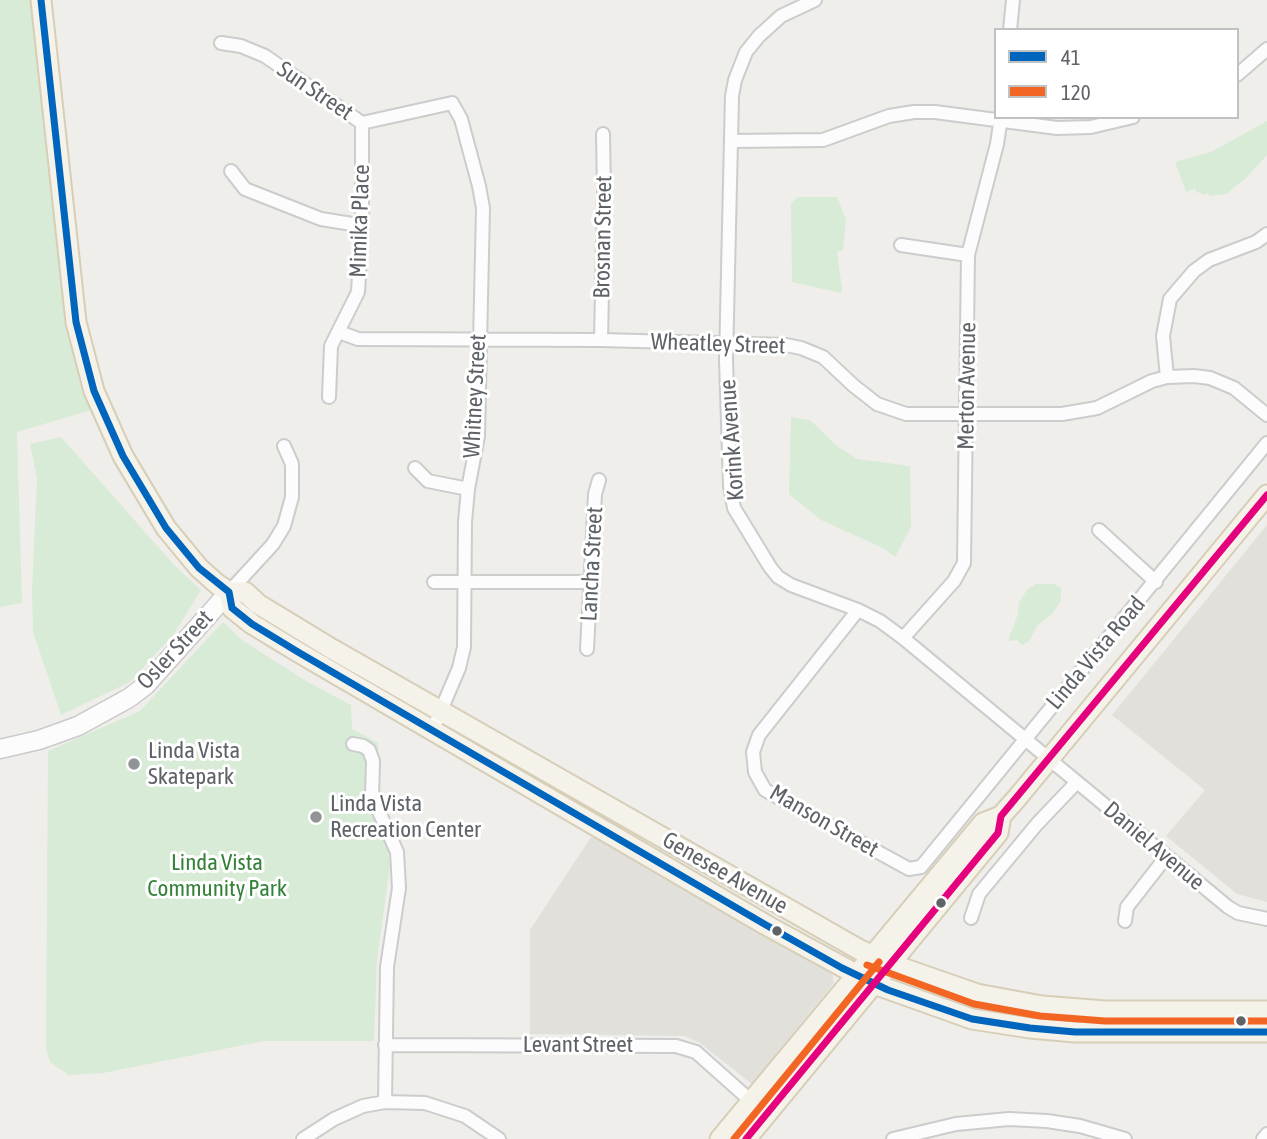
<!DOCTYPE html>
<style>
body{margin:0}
#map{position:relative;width:1267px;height:1139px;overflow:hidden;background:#efeeea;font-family:"Asap Condensed",sans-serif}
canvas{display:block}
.legend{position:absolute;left:994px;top:28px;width:245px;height:91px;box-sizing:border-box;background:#fff;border:2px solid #bfc1c3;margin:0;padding:9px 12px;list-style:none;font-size:21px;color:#5f6368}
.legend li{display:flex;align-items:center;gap:14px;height:35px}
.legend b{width:35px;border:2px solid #bfc1c3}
</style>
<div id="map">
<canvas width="1267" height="1139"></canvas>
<ul class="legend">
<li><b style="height:9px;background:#0065bd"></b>41</li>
<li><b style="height:9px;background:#f26522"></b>120</li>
</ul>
</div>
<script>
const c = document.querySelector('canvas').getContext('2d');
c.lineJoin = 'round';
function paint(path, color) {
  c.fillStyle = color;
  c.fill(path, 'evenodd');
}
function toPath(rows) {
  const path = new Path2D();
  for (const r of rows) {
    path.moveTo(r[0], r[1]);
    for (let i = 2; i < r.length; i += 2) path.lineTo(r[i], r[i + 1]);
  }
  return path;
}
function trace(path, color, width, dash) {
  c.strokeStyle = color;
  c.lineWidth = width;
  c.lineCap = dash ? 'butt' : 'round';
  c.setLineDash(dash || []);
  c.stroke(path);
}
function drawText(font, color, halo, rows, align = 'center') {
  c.font = font + ' "Asap Condensed",sans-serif';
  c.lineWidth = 6;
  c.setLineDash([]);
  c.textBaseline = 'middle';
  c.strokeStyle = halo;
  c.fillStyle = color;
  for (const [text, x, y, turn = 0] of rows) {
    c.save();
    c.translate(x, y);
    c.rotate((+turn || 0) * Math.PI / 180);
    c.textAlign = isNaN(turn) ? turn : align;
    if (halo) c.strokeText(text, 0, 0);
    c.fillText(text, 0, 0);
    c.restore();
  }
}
paint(toPath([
 [1267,525,1267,902,1237,894,1166,836,1205,790,1112,715],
 [591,837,600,839,832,971,834,983,752,1084,700,1043,685,1036,530,1034,530,930]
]), '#e2e0da');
paint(toPath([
 [0,0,33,0,34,27,95,409,17,432,22,603,0,607],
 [1267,121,1267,155,1245,179,1226,194,1210,196,1208,193,1202,195,1200,192,1196,193,1195,188,1186,192,1175,162,1211,152],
 [798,197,837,197,846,219,843,250,837,252,842,289,841,293,792,282,791,203],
 [791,417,810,420,837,446,857,459,910,466,911,527,895,557,883,548,821,520,789,494],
 [61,437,175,566,201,590,174,634,130,682,61,715,33,632,32,591,37,478,30,444],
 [1036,584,1054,584,1061,588,1061,601,1051,615,1038,625,1029,641,1022,645,1017,640,1008,641,1018,614,1019,602,1027,590],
 [223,622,242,640,306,681,351,705,352,729,378,743,381,802,390,865,377,960,374,1041,264,1041,103,1073,69,1075,50,1062,46,1049,48,751,140,711]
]), '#d8ebd6');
const street = toPath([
 [815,0,781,16,759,36,746,52,735,80,732,96,726,360,730,486,734,508,770,567,778,577,791,585,858,610,880,621,903,638,1228,907,1238,913,1267,919],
 [1010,30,1013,0],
 [221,43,241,46,265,56,362,123,452,103,461,119,479,186,483,208,478,436,468,489,465,522,464,647,459,668,433,729],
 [1237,75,1267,49],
 [732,141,823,140,889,116,914,112,935,112,1057,128,1091,127,1133,117],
 [231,171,245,189,321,219,352,224,362,224],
 [901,245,968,255],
 [339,332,358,339,601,340,786,345,801,348,823,357,854,386,877,404,906,414,1062,414,1097,408,1152,381,1167,377,1194,376,1210,378,1234,388,1267,415],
 [601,340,604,193,603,134],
 [1167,377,1163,336,1170,299,1194,271,1209,260,1256,242,1267,234],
 [329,397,331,346,358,292,362,224,362,123],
 [415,468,428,481,468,489],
 [1099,530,1156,582],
 [434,582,592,582],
 [229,592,273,544,284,526,292,497,292,464,284,446],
 [858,610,759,735,753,752,755,772,765,790,909,869,921,867,1267,443],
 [903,638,954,581,964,563,968,255,997,144,1001,117],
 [587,649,595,494,599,480],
 [353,744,363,746,369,750,373,761,372,796,397,852,399,888,387,967,385,1102],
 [971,918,979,894,1037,824,1077,782],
 [1125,921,1127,907,1166,857],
 [385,1045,676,1046,696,1052,751,1101],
 [303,1139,334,1119,363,1106,385,1102,425,1103,465,1116,499,1139],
 [893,1139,956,1124,1009,1119,1047,1121,1080,1126,1125,1139],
 [1263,1139,1267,1134]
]);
const secondary = toPath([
 [0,749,39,740,78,726,129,698,146,685,229,592]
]);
const primary = toPath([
 [41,0,76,322,94,391,123,456,166,528,199,568,217,584,229,592,245,592,258,604,332,649,860,950,891,964,977,994,1042,1006,1105,1011,1267,1011],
 [229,592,232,608,252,624,298,652,766,925,874,984,972,1019,1030,1028,1075,1032,1267,1032],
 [720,1139,983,823,1001,816,1017,798,1267,495],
 [746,1139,998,833,1001,816]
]);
trace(street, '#cbcccc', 16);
trace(secondary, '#cacacb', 21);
trace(primary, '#d7ceb8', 23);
trace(street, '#fdfcfc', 12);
trace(secondary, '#fdfcfc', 18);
trace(primary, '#f4f2e9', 19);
trace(toPath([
 [41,0,76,322,94,391,123,456,166,528,199,568,229,592,232,608,252,624,298,652,766,925,842,968,888,990,972,1019,1030,1028,1075,1032,1267,1032]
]), '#0065bd', 7);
trace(toPath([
 [867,965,974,1004,1040,1016,1105,1021,1267,1021],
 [734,1139,879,962]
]), '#f26522', 7);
trace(toPath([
 [746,1139,998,833,1001,816,1267,495]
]), '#e5007d', 7);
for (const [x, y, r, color] of [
 [134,764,7,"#919496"],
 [316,817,7,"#919496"],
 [941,903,6,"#5f6368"],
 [777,931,6,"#5f6368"],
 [1241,1021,6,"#5f6368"]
]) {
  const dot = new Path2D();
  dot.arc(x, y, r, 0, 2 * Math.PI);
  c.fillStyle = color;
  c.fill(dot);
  trace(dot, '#fff', 2.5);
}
drawText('23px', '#5f6368', '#fff', [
 ["Sun Street",315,91,34],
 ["Mimika Place",360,221,-88],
 ["Brosnan Street",603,237,-89],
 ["Wheatley Street",718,344,2],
 ["Merton Avenue",967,386,-89],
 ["Whitney Street",475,396,-87],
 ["Korink Avenue",732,440,-94],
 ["Lancha Street",592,564,-87],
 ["Osler Street",175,650,-47],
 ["Linda Vista Road",1096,653,-50],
 ["Manson Street",824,821,30],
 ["Daniel Avenue",1154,846,40],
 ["Genesee Avenue",725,873,30],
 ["Levant Street",578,1045]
]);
drawText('23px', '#5f6368', '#fff', [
 ["Linda Vista",148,751],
 ["Skatepark",148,777],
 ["Linda Vista",330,804],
 ["Recreation Center",330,830]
], 'left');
drawText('23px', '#348238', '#fff', [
 ["Linda Vista",217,863],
 ["Community Park",217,889]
]);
</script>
